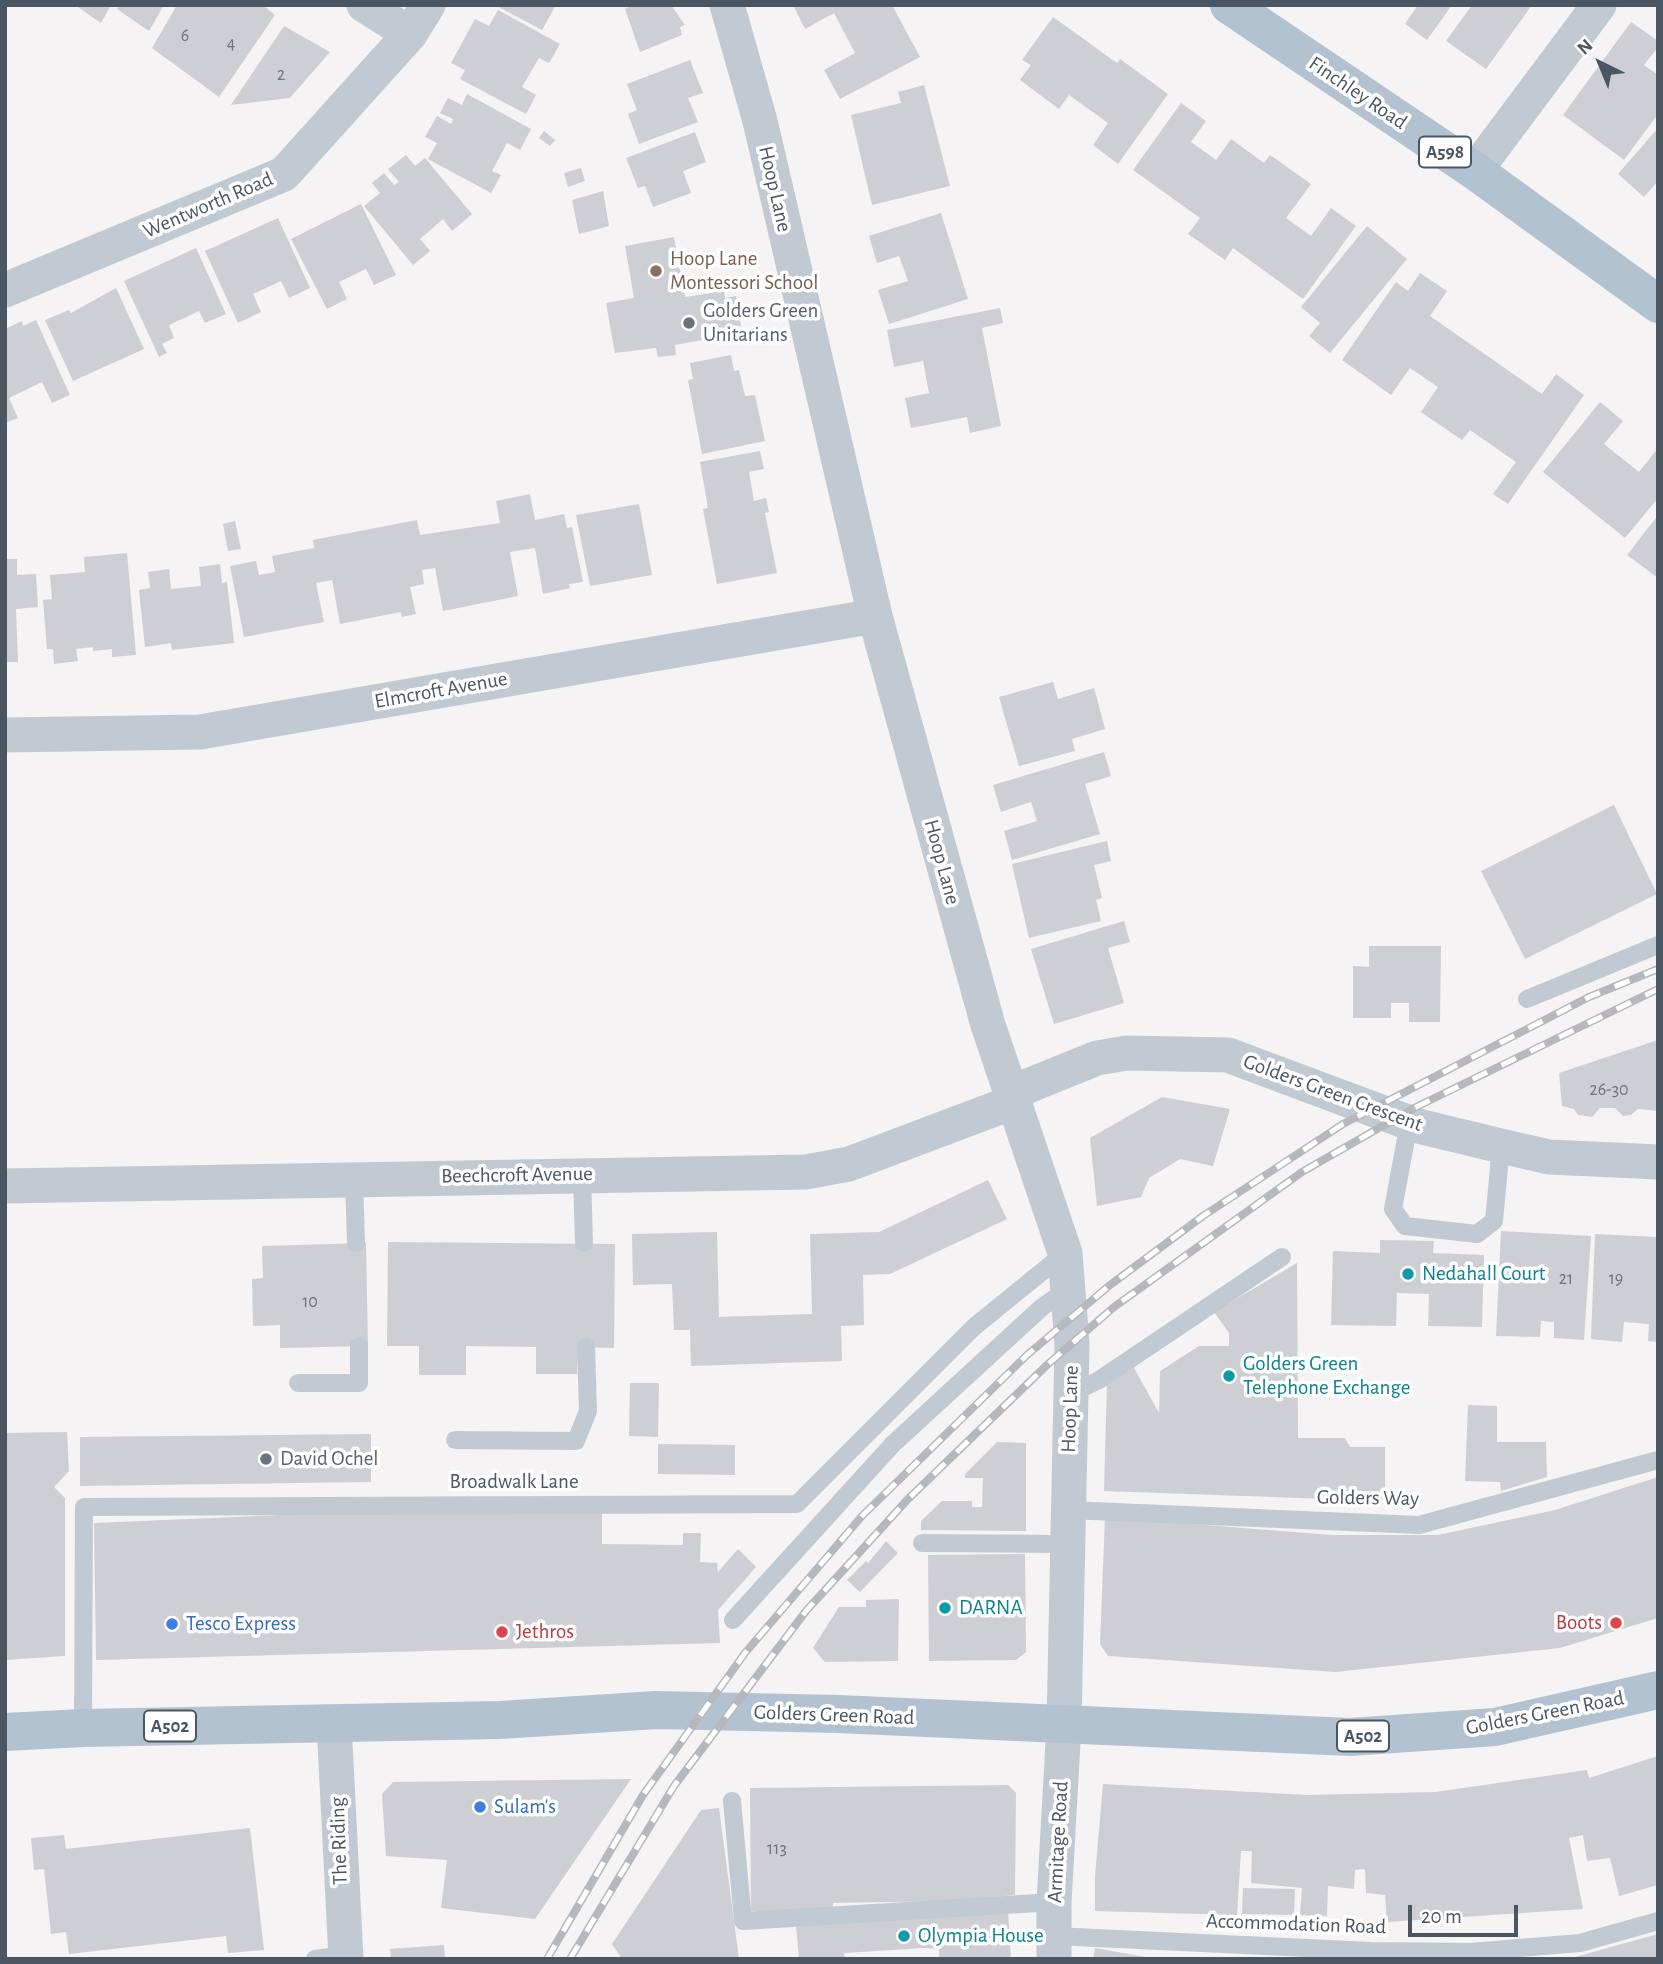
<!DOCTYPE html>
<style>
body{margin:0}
#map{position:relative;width:1663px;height:1964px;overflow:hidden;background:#f5f3f3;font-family:"Alegreya Sans",sans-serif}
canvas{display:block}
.frame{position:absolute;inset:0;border:7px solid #4a5661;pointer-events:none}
.north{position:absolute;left:1565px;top:28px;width:70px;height:70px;-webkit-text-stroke:5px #fff;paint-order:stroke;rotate:317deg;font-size:19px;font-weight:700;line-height:28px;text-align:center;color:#4a5661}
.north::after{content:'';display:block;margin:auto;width:24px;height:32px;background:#4a5661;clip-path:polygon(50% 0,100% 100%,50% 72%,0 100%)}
.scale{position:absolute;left:1408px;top:1905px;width:110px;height:32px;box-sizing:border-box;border:4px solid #4a5661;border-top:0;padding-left:9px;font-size:21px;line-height:24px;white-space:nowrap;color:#4a5661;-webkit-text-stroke:5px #fff;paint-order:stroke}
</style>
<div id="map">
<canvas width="1663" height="1964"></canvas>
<div class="frame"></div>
<div class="north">N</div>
<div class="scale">20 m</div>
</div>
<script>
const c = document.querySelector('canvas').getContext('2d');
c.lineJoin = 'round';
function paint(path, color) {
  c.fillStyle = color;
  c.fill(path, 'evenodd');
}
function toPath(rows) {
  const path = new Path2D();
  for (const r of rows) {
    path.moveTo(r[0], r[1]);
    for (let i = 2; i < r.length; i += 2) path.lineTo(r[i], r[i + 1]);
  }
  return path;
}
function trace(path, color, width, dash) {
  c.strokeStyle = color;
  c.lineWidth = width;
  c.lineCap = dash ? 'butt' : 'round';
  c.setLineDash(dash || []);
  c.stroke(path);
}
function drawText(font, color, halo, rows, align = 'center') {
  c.font = font + ' "Alegreya Sans",sans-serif';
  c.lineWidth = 7;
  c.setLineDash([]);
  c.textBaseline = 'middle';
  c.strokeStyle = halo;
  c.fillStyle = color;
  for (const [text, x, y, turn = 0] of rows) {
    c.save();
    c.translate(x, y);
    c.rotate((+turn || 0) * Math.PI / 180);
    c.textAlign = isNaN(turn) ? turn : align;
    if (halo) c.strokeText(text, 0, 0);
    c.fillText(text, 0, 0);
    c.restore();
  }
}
paint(toPath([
 [75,5,111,5,101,23],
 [119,5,164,5,149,31,117,9],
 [177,5,263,5,275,15,219,97,152,48],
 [495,5,556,5,542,30],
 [632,5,671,5,685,25,680,27,682,35,640,52,625,9],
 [793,5,892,5,920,57,840,99,824,70,855,53,834,13,805,29],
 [1418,5,1452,5,1427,40,1405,24],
 [1472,5,1532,5,1486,69,1446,41],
 [498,10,560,44,549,63,539,58,522,87,536,95,526,114,460,79,465,70,451,63,475,19,489,26],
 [1053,17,1117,63,1120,59,1168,94,1118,164,1093,145,1108,123,1069,95,1059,109,1020,80,1031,65,1022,60],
 [1631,22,1658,41,1658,47,1644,65,1658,75,1658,114,1624,160,1563,115],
 [284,26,330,52,290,98,231,105],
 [690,60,703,93,688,98,698,122,639,144,628,114,637,110,627,84],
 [924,85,950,186,872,205,851,115,901,103,898,92],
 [467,94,531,129,520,150,507,143,492,171,501,175,491,193,428,159,437,143,425,137,437,116,451,124,453,119,440,113,448,98,462,105],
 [1181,103,1206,121,1191,142,1216,160,1231,139,1264,163,1270,155,1311,184,1286,218,1311,236,1331,208,1356,226,1303,299,1233,248,1225,260,1188,234,1200,218,1133,170],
 [1658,128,1658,181,1644,197,1618,174],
 [544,131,555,140,550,146,539,138],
 [695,132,706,162,683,171,691,193,653,207,645,186,638,188,626,158],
 [406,155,415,166,425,158,472,214,452,231,443,219,420,239,430,251,413,265,364,206,380,193,372,183,384,173,394,185,399,182,388,169],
 [581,168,585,181,568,187,564,173],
 [603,191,609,226,579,234,572,200],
 [361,204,396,275,374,285,366,269,339,282,347,299,327,309,291,239],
 [941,213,968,299,889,324,878,290,908,281,899,256,877,263,869,236],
 [278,218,310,288,289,298,281,281,253,294,261,312,238,323,205,251],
 [1367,226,1407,259,1330,353,1309,336,1320,323,1301,307],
 [674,237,685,297,724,291,725,298,736,296,741,326,729,327,730,335,675,345,676,355,658,357,656,348,615,353,606,303,634,298,625,246],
 [196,248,226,314,205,323,199,311,169,325,174,338,162,344,167,353,159,357,124,281],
 [1420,273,1447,291,1430,316,1542,394,1556,374,1584,395,1508,504,1493,494,1516,462,1470,430,1462,440,1421,412,1438,387,1410,368,1391,395,1342,360,1396,282,1408,291],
 [116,288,144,349,73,381,45,320,69,310,71,313],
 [1000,308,1003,323,982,328,1001,426,970,433,967,417,911,428,905,398,929,393,923,361,894,367,887,330],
 [36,320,70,395,52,403,42,382,9,398,18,418,5,423,5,329,22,321,23,326],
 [731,355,734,371,739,370,745,396,755,395,765,441,702,454,688,380,693,379,690,363],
 [1600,402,1623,421,1604,444,1639,472,1658,448,1658,498,1625,538,1543,472],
 [760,451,764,469,749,472,754,501,766,498,769,512,765,513,777,573,717,584,703,509,708,508,700,462],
 [530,494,535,520,564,514,567,528,572,527,583,582,569,584,570,588,543,594,535,548,510,552,518,596,443,611,435,568,422,570,424,584,410,587,416,614,402,617,401,612,340,624,332,580,316,583,324,622,244,637,230,566,256,561,259,575,275,572,272,556,314,548,313,540,417,520,420,535,500,523,496,501],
 [639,504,652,575,590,586,576,515],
 [1658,515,1658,578,1627,555],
 [235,521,241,549,228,551,223,524],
 [127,553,136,655,112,657,112,649,93,651,93,647,76,649,78,661,54,664,53,649,47,649,43,600,52,599,50,575,85,572,84,557],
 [5,559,17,559,17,575,36,574,38,607,16,609,18,662,5,662],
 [220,564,222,583,227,582,234,643,172,650,171,643,145,647,139,590,150,588,148,572,169,569,171,589,201,586,199,567],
 [1053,682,1058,699,1094,688,1105,729,1072,739,1075,751,1019,766,999,697],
 [1104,752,1111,776,1085,784,1100,834,1012,860,1004,831,1037,821,1031,802,1001,812,993,785],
 [1614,805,1657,894,1525,959,1481,871],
 [1107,841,1111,861,1094,865,1102,898,1096,900,1101,921,1029,938,1012,864],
 [1124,921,1130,942,1108,948,1124,1003,1054,1024,1031,949],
 [1369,946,1441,946,1440,1022,1409,1022,1409,1003,1391,1003,1391,1018,1353,1018,1353,966,1369,967],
 [1658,1040,1658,1111,1638,1109,1631,1115,1623,1116,1615,1108,1600,1108,1592,1117,1578,1115,1574,1109,1562,1106,1559,1073],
 [1162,1097,1230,1109,1213,1166,1180,1159,1149,1178,1141,1197,1097,1206,1090,1138],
 [988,1180,1007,1219,890,1274,863,1275,864,1325,841,1326,842,1361,691,1366,690,1330,674,1330,672,1284,633,1285,632,1234,717,1232,719,1317,812,1314,810,1234,879,1232],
 [1501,1231,1591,1236,1584,1340,1554,1338,1554,1322,1541,1321,1540,1337,1496,1336],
 [1595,1234,1658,1237,1658,1342,1648,1341,1649,1324,1624,1322,1622,1342,1591,1339],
 [1380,1240,1434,1241,1433,1253,1484,1255,1482,1327,1428,1326,1429,1294,1397,1293,1396,1326,1331,1325,1333,1251,1380,1253],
 [388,1242,615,1244,614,1348,578,1347,577,1374,536,1374,536,1347,466,1346,466,1375,419,1375,419,1346,387,1346],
 [366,1243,368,1346,280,1348,280,1325,253,1326,252,1279,263,1278,262,1246],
 [1297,1263,1298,1438,1345,1438,1350,1447,1385,1447,1385,1501,1104,1491,1107,1382,1133,1366,1159,1413,1160,1371,1199,1346,1229,1346,1229,1333,1214,1312],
 [630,1383,659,1383,658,1437,629,1436],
 [1468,1405,1497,1406,1497,1442,1546,1442,1547,1477,1501,1491,1500,1482,1465,1481],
 [67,1432,69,1471,54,1487,65,1498,65,1656,5,1660,5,1433],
 [371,1434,371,1482,80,1486,80,1437],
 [997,1442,1026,1443,1026,1531,921,1530,921,1521,942,1501,972,1501,972,1507,982,1507,983,1478,965,1478,965,1474],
 [658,1444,735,1445,735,1475,658,1474],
 [1658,1477,1658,1618,1560,1648,1335,1672,1108,1656,1100,1644,1105,1517,1331,1535,1438,1535,1555,1510],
 [602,1511,602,1544,683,1545,683,1533,701,1533,700,1562,717,1563,718,1572,738,1549,756,1567,718,1610,720,1643,96,1660,94,1523,329,1513],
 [886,1541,898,1553,860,1592,847,1580,866,1561,868,1563],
 [1025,1554,1026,1652,1016,1660,929,1661,928,1555],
 [899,1599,898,1661,825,1662,813,1648,839,1607,866,1607,866,1600],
 [1658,1756,1658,1885,1619,1896,1610,1858,1587,1861,1583,1835,1569,1838,1583,1909,1387,1922,1385,1895,1366,1893,1365,1869,1355,1870,1354,1889,1328,1886,1327,1916,1300,1915,1302,1888,1251,1883,1252,1851,1241,1851,1237,1915,1095,1911,1095,1876,1103,1784,1308,1795,1436,1792,1587,1770,1589,1778],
 [631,1779,535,1919,441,1908,447,1860,386,1856,382,1794,393,1782],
 [1008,1785,1016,1793,1015,1895,950,1901,833,1903,833,1911,751,1911,750,1788],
 [719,1808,739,1959,622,1959,612,1944,701,1810],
 [250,1828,264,1950,228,1953,226,1936,69,1954,66,1932,51,1934,44,1869,34,1870,31,1838,64,1835,66,1849],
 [1243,1888,1295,1889,1294,1915,1242,1914],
 [1008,1911,1011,1959,939,1959,939,1949,924,1948,844,1953,845,1959,799,1959,796,1925],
 [1658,1934,1658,1959,1571,1959,1571,1958],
 [444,1945,445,1959,391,1959,390,1949],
 [1095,1948,1146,1957,1146,1959,1093,1959]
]), '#cdcfd5');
trace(toPath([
 [1527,999,1658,945],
 [1409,1123,1393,1209,1405,1226,1477,1234,1494,1221,1501,1146],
 [582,1174,584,1243],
 [354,1179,356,1243],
 [298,1383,359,1383,359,1346],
 [1072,1393,1099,1380,1282,1257],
 [455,1440,576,1441,588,1411,586,1347],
 [1069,1510,1419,1525,1658,1460],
 [922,1543,1067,1544],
 [733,1620,893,1444,1041,1308,1070,1287],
 [83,1728,84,1507,797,1504,974,1327,1065,1253],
 [732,1801,743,1921,1054,1902],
 [1054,1936,1371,1951,1470,1952,1580,1943,1658,1921],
 [315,1959,345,1955]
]), '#c1cad2', 18);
trace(toPath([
 [364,5,410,34],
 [727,5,760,121,875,616,988,1025,1065,1253,1072,1344,1064,1725,1054,1902,1054,1959],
 [1475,171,1599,5],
 [5,290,284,174,410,34,428,5],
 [5,735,200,732,875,616],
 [1013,1092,1097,1058,1127,1053,1228,1055,1418,1126,1501,1146,1549,1157,1658,1162],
 [5,1186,806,1172,849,1164,1016,1101],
 [334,1723,346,1959]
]), '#c1cad2', 35);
trace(toPath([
 [1229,5,1475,171,1658,304],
 [5,1732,83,1728,500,1720,656,1710,838,1714,1350,1737,1495,1727,1658,1690]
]), '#b3c2d1', 38);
const rail = toPath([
 [547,1959,643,1795,745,1653,862,1516,1027,1355,1110,1285,1203,1216,1343,1124,1589,997,1658,969],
 [570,1959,674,1786,806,1611,908,1499,1047,1365,1114,1307,1302,1172,1414,1108,1658,989]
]);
trace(rail, '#b5b8bd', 8);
trace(rail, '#fff', 5, [16]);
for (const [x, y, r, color] of [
 [656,271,7,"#8d6e63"],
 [689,323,7,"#6b7280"],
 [1408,1274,7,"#0f9aa8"],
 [1229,1376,7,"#0f9aa8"],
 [266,1459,7,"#6b7280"],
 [945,1608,7,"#0f9aa8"],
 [1616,1623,7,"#e0444e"],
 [172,1624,7,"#3f7fe0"],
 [502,1632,7,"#e0444e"],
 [480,1807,7,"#3f7fe0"],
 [904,1936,7,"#0f9aa8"]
]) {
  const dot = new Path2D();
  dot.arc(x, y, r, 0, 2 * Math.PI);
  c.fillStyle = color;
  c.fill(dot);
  trace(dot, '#fff', 2.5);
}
drawText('18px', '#6b747e', null, [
 ["6",185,36],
 ["4",231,44],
 ["2",281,75],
 ["26-30",1609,1090],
 ["21",1566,1279],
 ["19",1616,1279],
 ["10",310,1302],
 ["113",777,1849]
]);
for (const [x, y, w] of [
 [1445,152,52],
 [170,1726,52],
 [1363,1736,52]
]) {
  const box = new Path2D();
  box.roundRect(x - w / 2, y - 15.5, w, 31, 5);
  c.fillStyle = '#fff';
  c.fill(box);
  trace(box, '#4a5661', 2);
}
drawText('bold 19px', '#4a5661', null, [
 ["A598",1445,152],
 ["A502",170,1726],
 ["A502",1363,1736]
]);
drawText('21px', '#4a5661', '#fff', [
 ["Finchley Road",1358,93,34],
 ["Hoop Lane",775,189,77],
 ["Wentworth Road",208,205,-23],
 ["Elmcroft Avenue",441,690,-10],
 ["Hoop Lane",942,862,75],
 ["Golders Green Crescent",1333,1093,20],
 ["Beechcroft Avenue",517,1175,-1],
 ["Hoop Lane",1070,1409,-88],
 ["Broadwalk Lane",514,1482],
 ["Golders Way",1368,1498,1],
 ["Golders Green Road",1545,1713,-11],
 ["Golders Green Road",834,1715,2],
 ["The Riding",339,1841,-92],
 ["Armitage Road",1058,1842,-87],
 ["Accommodation Road",1296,1924,2]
]);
drawText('21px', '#785e54', '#fff', [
 ["Hoop Lane",670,259],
 ["Montessori School",670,283]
], 'left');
drawText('21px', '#5b616d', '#fff', [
 ["Golders Green",703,311],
 ["Unitarians",703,335],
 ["David Ochel",280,1459]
], 'left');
drawText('21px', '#0d838f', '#fff', [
 ["Nedahall Court",1422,1274],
 ["Golders Green",1243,1364],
 ["Telephone Exchange",1243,1388],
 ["DARNA",959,1608],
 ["Olympia House",918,1936]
], 'left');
drawText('21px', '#be3a42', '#fff', [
 ["Boots",1602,1623],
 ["Jethros",516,1632,"left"]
], 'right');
drawText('21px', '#366cbe', '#fff', [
 ["Tesco Express",186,1624],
 ["Sulam's",494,1807]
], 'left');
</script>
